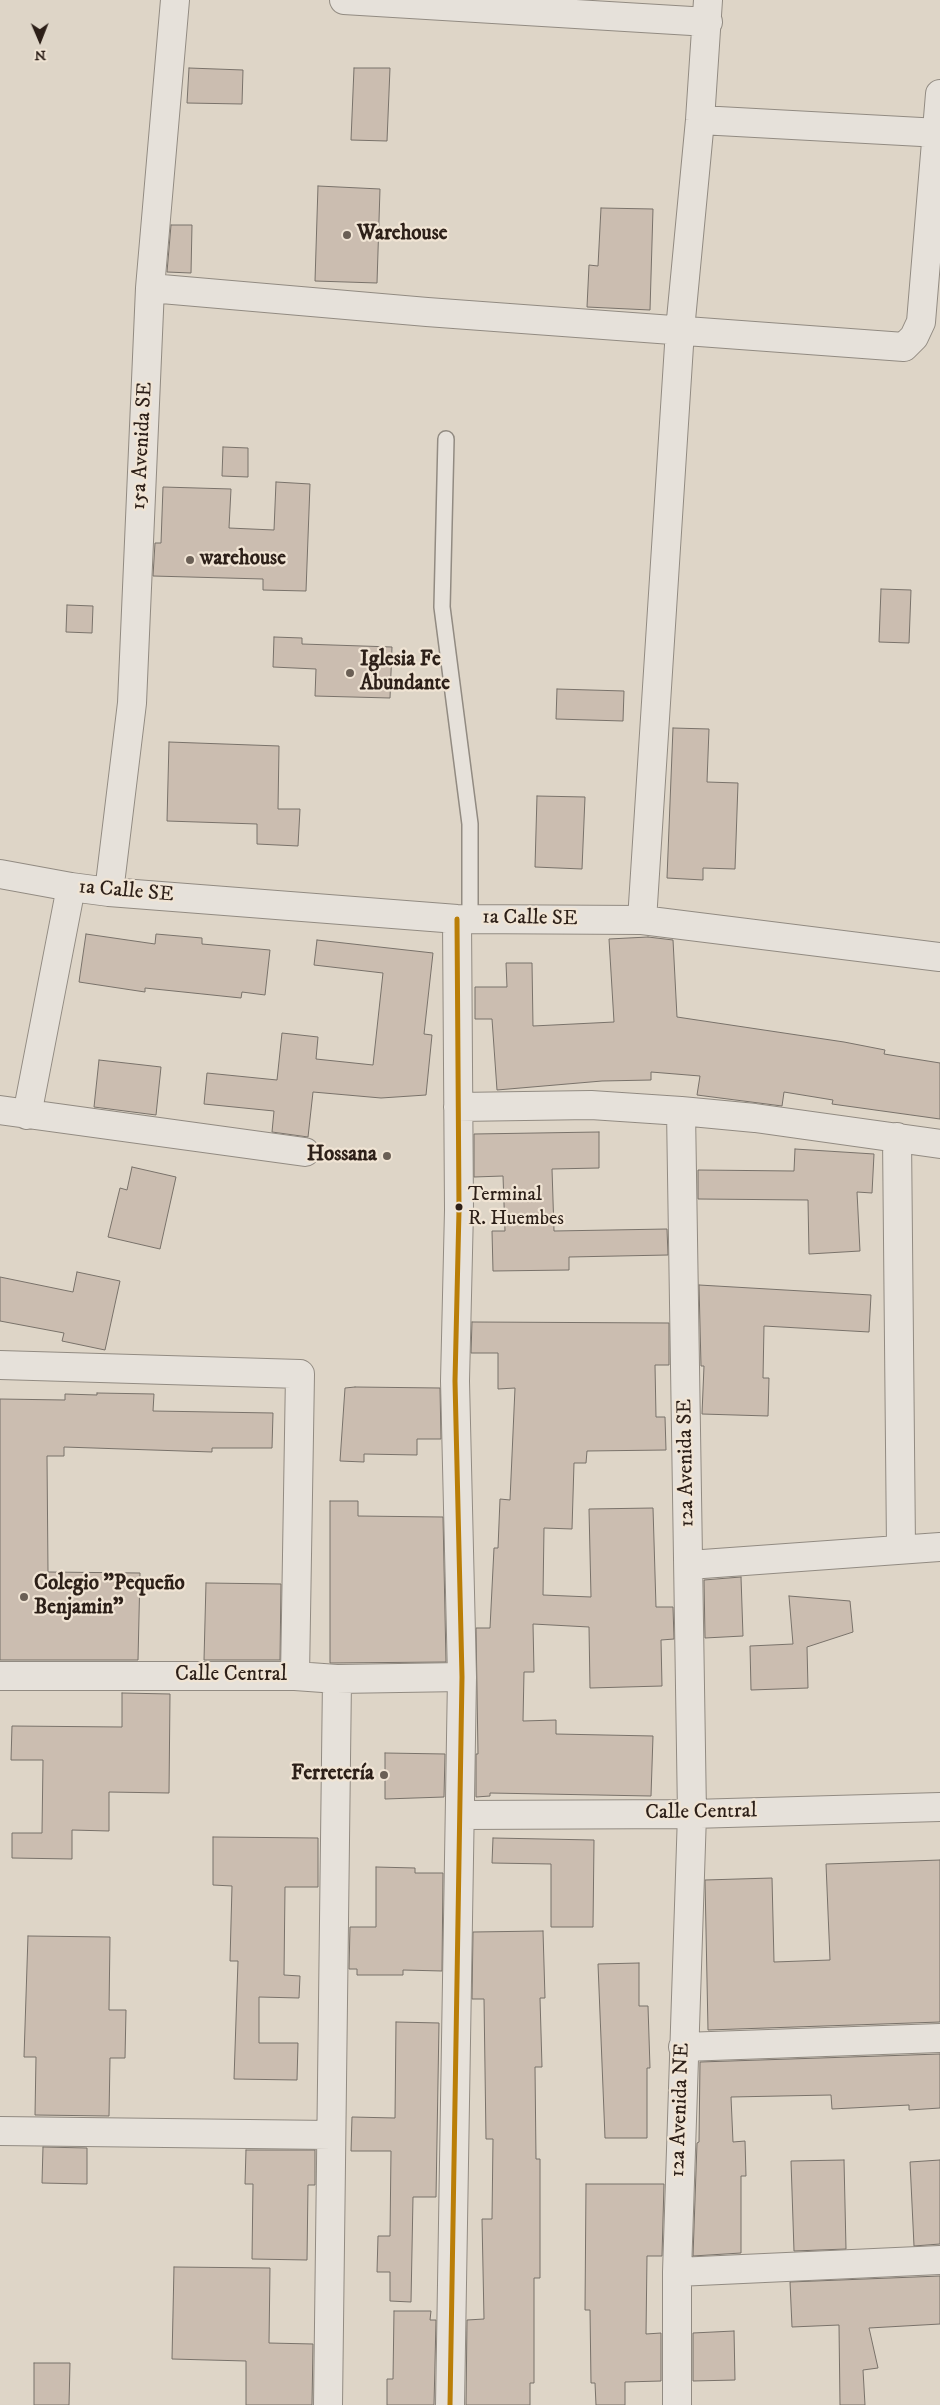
<!DOCTYPE html>
<meta charset="utf-8">
<style>
body{margin:0}
#map{position:relative;width:940px;height:2405px;overflow:hidden;background:#ded5c7;font-family:"IM FELL DW Pica",serif}
canvas{display:block}
.north{position:absolute;left:15px;top:15px;width:50px;height:50px;-webkit-text-stroke:4px #f0e4d4;paint-order:stroke;rotate:179deg;font-size:14px;font-weight:700;line-height:20px;text-align:center;color:#2c1f18}
.north::after{content:'';display:block;margin:auto;width:18px;height:22px;background:#2c1f18;clip-path:polygon(50% 0,100% 100%,50% 72%,0 100%)}
</style>
<div id="map">
<canvas width="940" height="2405"></canvas>
<div class="north">N</div>
</div>
<script>
const c = document.querySelector('canvas').getContext('2d');
c.lineJoin = 'round';
function paint(path, color) {
  c.fillStyle = color;
  c.fill(path, 'evenodd');
}
function toPath(rows) {
  const path = new Path2D();
  for (const r of rows) {
    path.moveTo(r[0], r[1]);
    for (let i = 2; i < r.length; i += 2) path.lineTo(r[i], r[i + 1]);
  }
  return path;
}
function trace(path, color, width, dash) {
  c.strokeStyle = color;
  c.lineWidth = width;
  c.lineCap = dash ? 'butt' : 'round';
  c.setLineDash(dash || []);
  c.stroke(path);
}
function drawText(font, color, halo, rows, align = 'center') {
  c.font = font + ' "IM FELL DW Pica",serif';
  c.lineWidth = 4.5;
  c.setLineDash([]);
  c.textBaseline = 'middle';
  c.strokeStyle = halo;
  c.fillStyle = color;
  for (const [text, x, y, turn = 0] of rows) {
    c.save();
    c.translate(x, y);
    c.rotate((+turn || 0) * Math.PI / 180);
    c.textAlign = isNaN(turn) ? turn : align;
    if (halo) c.strokeText(text, 0, 0);
    c.fillText(text, 0, 0);
    c.restore();
  }
}
const building = toPath([
 [189,68,243,70,242,104,187,103,189,68],
 [354,68,390,68,387,141,351,140,354,68],
 [318,186,380,189,377,283,315,281,318,186],
 [601,208,653,209,650,310,587,307,589,265,598,266,601,208],
 [171,225,192,225,191,273,167,272,171,225],
 [223,447,248,448,248,477,222,476,223,447],
 [276,482,310,484,306,591,263,590,263,579,153,576,155,543,161,543,163,487,231,489,229,528,274,530,276,482],
 [881,589,911,590,909,643,879,642,881,589],
 [67,605,93,606,92,633,66,632,67,605],
 [274,637,302,638,302,644,392,647,390,698,315,696,316,669,273,667,274,637],
 [557,689,624,691,623,721,556,719,557,689],
 [673,728,709,729,707,782,738,783,735,869,703,868,703,880,667,878,673,728],
 [169,742,279,746,278,809,300,809,298,846,257,844,257,824,167,821,169,742],
 [537,796,585,797,582,869,535,867,537,796],
 [86,934,155,944,156,934,202,938,202,944,270,950,265,995,242,992,241,998,145,988,145,992,79,982,86,934],
 [648,937,673,940,677,1017,844,1042,885,1050,884,1054,940,1063,940,1119,832,1104,833,1100,784,1092,782,1106,697,1095,700,1076,651,1072,651,1080,602,1081,497,1090,492,1019,475,1019,475,987,507,987,506,963,532,963,533,1026,614,1022,609,939,648,937],
 [317,940,433,953,424,1034,432,1035,426,1095,381,1098,313,1092,308,1137,272,1132,274,1111,204,1104,207,1073,277,1080,282,1033,318,1037,316,1059,373,1065,383,973,314,965,317,940],
 [99,1060,161,1067,156,1115,94,1107,99,1060],
 [599,1132,599,1168,552,1169,554,1231,667,1229,668,1255,569,1257,569,1270,493,1271,492,1231,505,1231,503,1176,474,1177,474,1134,599,1132],
 [795,1149,874,1154,872,1193,857,1192,860,1251,809,1254,808,1200,698,1199,698,1170,794,1171,795,1149],
 [132,1167,176,1177,160,1249,108,1237,120,1188,127,1190,132,1167],
 [77,1272,120,1281,105,1350,62,1341,64,1333,0,1321,0,1277,73,1292,77,1272],
 [699,1285,871,1295,869,1332,764,1326,763,1378,769,1378,768,1416,702,1414,704,1366,701,1366,699,1285],
 [472,1322,669,1323,669,1365,655,1365,656,1417,665,1417,666,1450,587,1451,586,1463,574,1463,572,1529,544,1528,543,1595,591,1597,589,1509,653,1508,656,1607,673,1607,674,1639,661,1640,662,1686,590,1688,589,1627,533,1624,534,1672,524,1672,523,1721,556,1720,556,1734,653,1736,651,1796,490,1793,490,1796,476,1797,476,1754,478,1754,476,1628,490,1628,494,1548,498,1548,500,1499,510,1500,515,1388,498,1389,498,1353,471,1353,472,1322],
 [355,1387,440,1388,441,1439,417,1439,417,1455,364,1454,364,1462,340,1461,345,1388,355,1387],
 [97,1393,154,1394,153,1411,273,1413,272,1448,212,1448,212,1452,64,1447,64,1456,47,1456,48,1572,140,1573,138,1660,0,1660,0,1399,65,1400,65,1394,97,1395,97,1393],
 [330,1501,358,1501,358,1516,443,1517,446,1662,330,1663,330,1501],
 [741,1577,743,1636,705,1638,704,1580,741,1577],
 [206,1583,281,1584,280,1660,204,1660,206,1583],
 [789,1596,850,1601,853,1632,807,1647,808,1688,751,1690,750,1646,793,1644,789,1596],
 [122,1693,170,1694,169,1793,109,1792,109,1831,72,1830,72,1859,12,1858,12,1833,42,1833,43,1760,11,1760,12,1726,122,1727,122,1693],
 [385,1753,445,1754,444,1797,385,1799,385,1753],
 [213,1837,318,1838,318,1887,285,1887,284,1975,300,1976,299,1998,259,1997,259,2043,298,2043,297,2080,234,2079,238,1961,230,1961,232,1886,213,1885,213,1837],
 [493,1838,594,1840,593,1927,551,1927,551,1864,492,1863,493,1838],
 [940,1860,940,2022,708,2030,705,1880,772,1878,774,1962,830,1960,826,1864,940,1860],
 [376,1867,415,1868,415,1873,443,1873,442,1971,403,1970,403,1975,357,1975,357,1969,349,1969,350,1927,376,1927,376,1867],
 [543,1931,545,1998,540,1998,542,2067,535,2067,536,2159,540,2159,540,2278,534,2278,534,2383,530,2383,530,2405,466,2405,467,2320,484,2319,482,2219,492,2219,493,2139,486,2139,484,1999,472,1999,473,1932,543,1931],
 [28,1936,110,1937,109,2010,126,2010,125,2058,110,2058,109,2116,35,2115,36,2057,24,2057,28,1936],
 [639,1963,639,2006,648,2006,650,2068,647,2068,647,2138,605,2138,598,1964,639,1963],
 [396,2022,439,2023,436,2197,413,2197,411,2302,390,2301,390,2272,377,2272,378,2236,390,2236,391,2151,351,2151,352,2117,395,2118,396,2022],
 [940,2054,940,2108,909,2110,909,2105,832,2109,831,2095,731,2097,733,2142,745,2141,746,2176,741,2176,741,2253,693,2256,697,2143,699,2142,700,2062,940,2054],
 [43,2147,87,2148,87,2184,42,2183,43,2147],
 [246,2150,315,2150,315,2185,308,2185,307,2260,252,2259,253,2184,245,2184,246,2150],
 [844,2160,846,2249,794,2251,791,2161,844,2160],
 [940,2160,940,2244,914,2246,910,2162,940,2160],
 [586,2184,664,2184,662,2256,647,2256,646,2334,661,2333,661,2381,625,2382,625,2405,596,2405,595,2383,591,2383,590,2310,585,2310,586,2184],
 [174,2267,270,2268,269,2343,313,2344,312,2405,246,2405,246,2361,172,2359,174,2267],
 [940,2276,940,2324,869,2328,878,2368,863,2370,865,2405,840,2405,839,2325,792,2327,790,2282,940,2276],
 [394,2311,431,2311,430,2320,436,2320,434,2405,387,2405,387,2379,393,2379,394,2311],
 [734,2331,735,2380,693,2381,693,2333,734,2331],
 [34,2363,70,2363,69,2405,34,2405,34,2363]
]);
paint(building, '#cbbdb0');
trace(building, '#79726a', 1);
const service = toPath([
 [446,439,442,607,470,824,470,918]
]);
const minor = toPath([
 [344,0,708,22],
 [700,120,940,133],
 [150,288,427,312,904,347,914,337,921,322,940,94],
 [0,874,71,887,109,892,457,919,642,920,940,957],
 [109,892,132,703,150,288,175,0],
 [642,920,680,330,700,120,708,0],
 [458,1107,591,1105,681,1111,755,1118,940,1144],
 [0,1110,305,1152],
 [27,1115,71,887],
 [897,1137,901,1548],
 [0,1365,300,1374,295,1676],
 [689,1565,940,1547],
 [0,1676,295,1676,337,1679,462,1677],
 [461,1815,692,1814,940,1807],
 [683,2047,940,2038],
 [0,2131,331,2135],
 [677,2272,940,2260],
 [328,2405,337,1679],
 [450,2405,462,1677,455,1381,459,1210,457,919],
 [677,2405,677,2272,692,1814,681,1111]
]);
trace(service, '#928b82', 18);
trace(minor, '#928b82', 30);
trace(service, '#e6e1da', 15);
trace(minor, '#e6e1da', 28);
trace(toPath([
 [450,2405,462,1677,455,1381,459,1210,457,919]
]), '#ba7e07', 5);
for (const [x, y, r, color] of [
 [347,235,5,"#6a5f55"],
 [190,560,5,"#6a5f55"],
 [350,673,5,"#6a5f55"],
 [387,1156,5,"#6a5f55"],
 [459,1207,4.5,"#2c1f18"],
 [24,1597,5,"#6a5f55"],
 [384,1775,5,"#6a5f55"]
]) {
  const dot = new Path2D();
  dot.arc(x, y, r, 0, 2 * Math.PI);
  c.fillStyle = color;
  c.fill(dot);
  trace(dot, '#f0e4d4', 2);
}
drawText('20px', '#2c1f18', '#f0e4d4', [
 ["Terminal",468,1196],
 ["R. Huembes",468,1220]
], 'left');
drawText('bold 21px', '#2c1f18', '#f0e4d4', [
 ["Warehouse",357,235],
 ["warehouse",200,560],
 ["Iglesia Fe",360,661],
 ["Abundante",360,685],
 ["Hossana",377,1156,"right"],
 ["Colegio \"Pequeño",34,1585],
 ["Benjamin\"",34,1609],
 ["Ferretería",374,1775,"right"]
], 'left');
drawText('21px', '#2c1f18', '#f0e4d4', [
 ["15a Avenida SE",143,446,-87],
 ["1a Calle SE",126,892,5],
 ["1a Calle SE",530,919,1],
 ["12a Avenida SE",687,1463,-91],
 ["Calle Central",231,1676],
 ["Calle Central",701,1813,-1],
 ["12a Avenida NE",681,2110,-88]
]);
</script>
